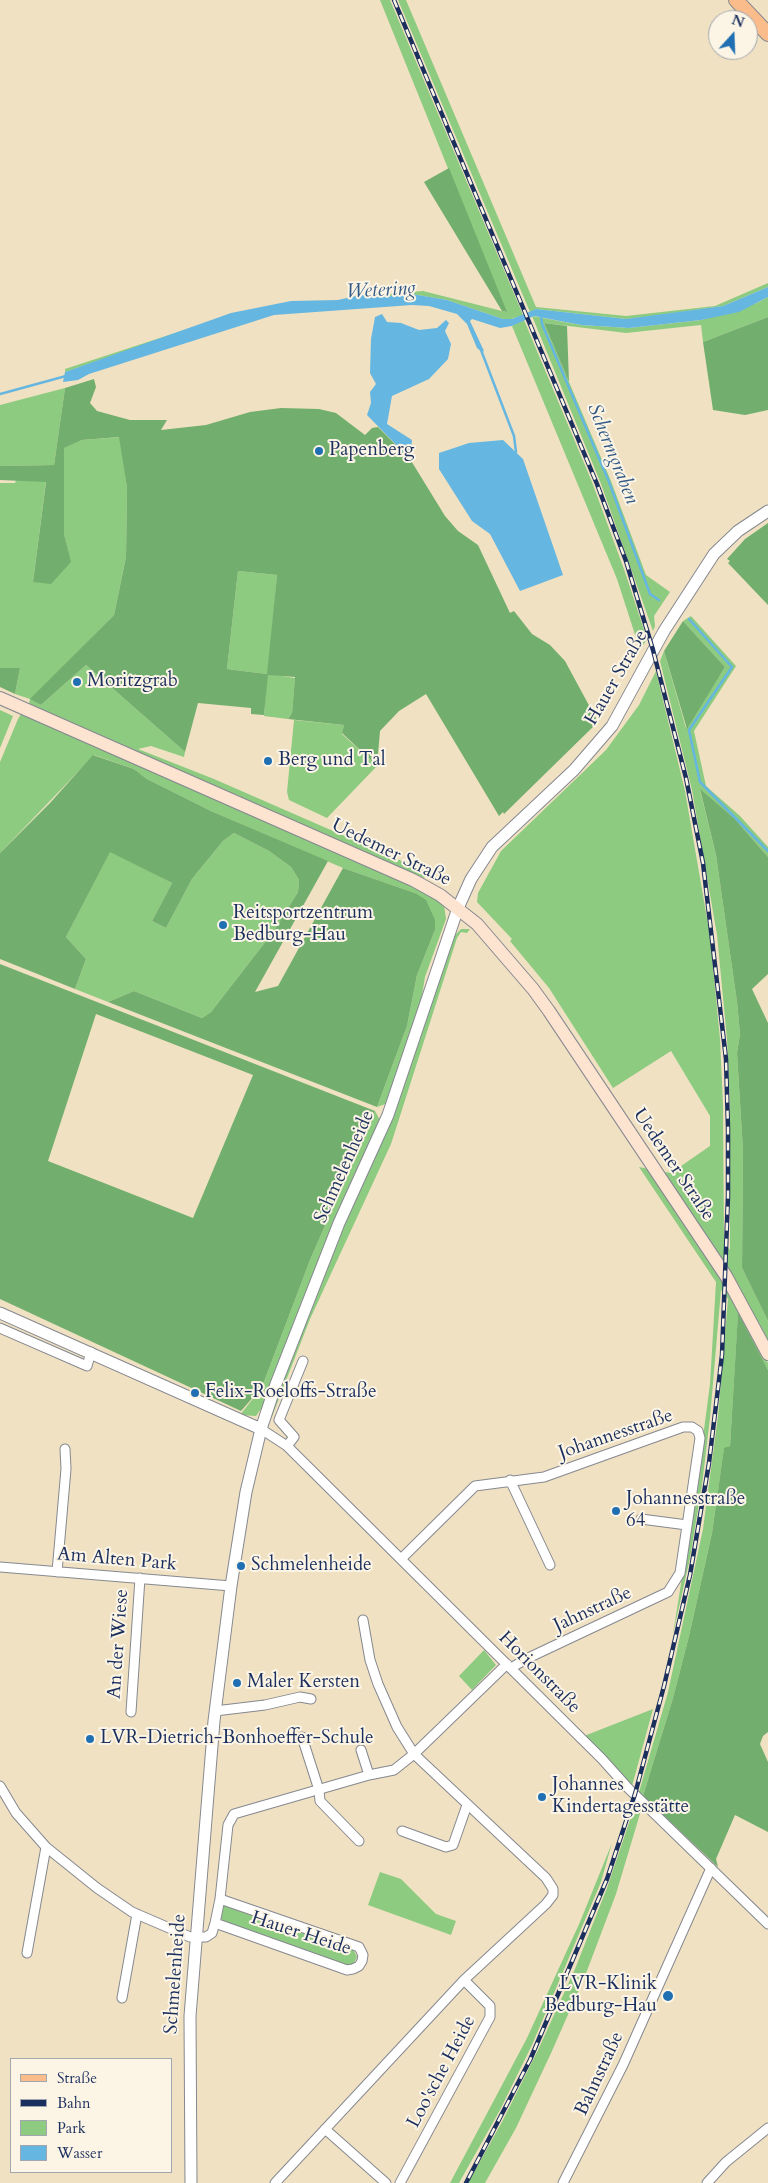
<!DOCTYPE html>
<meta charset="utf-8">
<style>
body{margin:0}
#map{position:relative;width:768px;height:2183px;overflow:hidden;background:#f0e1c2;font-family:Cardo,serif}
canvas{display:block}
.legend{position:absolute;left:10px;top:2058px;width:162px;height:115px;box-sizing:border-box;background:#fcf5e5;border:1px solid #a2a6af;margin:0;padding:6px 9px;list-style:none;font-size:15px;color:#1b2f5e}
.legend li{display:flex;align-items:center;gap:10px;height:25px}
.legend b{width:25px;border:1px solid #a2a6af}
.north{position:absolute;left:708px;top:10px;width:50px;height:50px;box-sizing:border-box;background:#fcf5e5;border:1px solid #a2a6af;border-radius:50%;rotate:20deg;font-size:14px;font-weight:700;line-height:20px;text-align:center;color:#1b2f5e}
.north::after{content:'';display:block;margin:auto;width:18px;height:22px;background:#1f6fb2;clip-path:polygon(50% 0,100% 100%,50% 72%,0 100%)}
</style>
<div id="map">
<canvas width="768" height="2183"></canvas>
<ul class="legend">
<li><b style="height:6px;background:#fabc8b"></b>Straße</li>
<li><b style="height:6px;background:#1b2f5e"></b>Bahn</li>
<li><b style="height:14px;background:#8dcb80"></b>Park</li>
<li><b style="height:14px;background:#65b6e0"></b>Wasser</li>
</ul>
<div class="north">N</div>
</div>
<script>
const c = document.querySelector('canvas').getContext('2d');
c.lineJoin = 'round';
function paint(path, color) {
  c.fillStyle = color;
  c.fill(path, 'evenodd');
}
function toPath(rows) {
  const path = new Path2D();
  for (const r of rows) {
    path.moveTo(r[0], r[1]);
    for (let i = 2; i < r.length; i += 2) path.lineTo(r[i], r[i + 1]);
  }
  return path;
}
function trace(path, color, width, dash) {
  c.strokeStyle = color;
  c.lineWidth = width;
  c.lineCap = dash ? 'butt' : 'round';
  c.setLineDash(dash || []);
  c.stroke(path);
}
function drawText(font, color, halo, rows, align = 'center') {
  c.font = font + ' Cardo,serif';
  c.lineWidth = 4;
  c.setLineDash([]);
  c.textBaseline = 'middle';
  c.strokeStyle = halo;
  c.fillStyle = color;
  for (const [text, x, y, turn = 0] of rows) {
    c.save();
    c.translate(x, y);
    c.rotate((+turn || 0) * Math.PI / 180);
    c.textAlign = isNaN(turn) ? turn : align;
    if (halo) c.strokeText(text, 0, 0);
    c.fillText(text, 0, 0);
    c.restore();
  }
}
paint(toPath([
 [380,0,390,0,523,315,511,319,503,319,447,300,412,294,381,297,378,295,423,291,506,312],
 [398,0,406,0,536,307,626,316,715,306,768,283,768,287,723,306,646,317,626,319,536,309,530,312],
 [768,297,768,317,703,342,701,325,626,333,544,323,611,481,646,575,670,592,654,616,655,626,653,631,601,484,532,316,581,325,629,328,701,320,757,303],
 [224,317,196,327,65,372,65,369],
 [524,320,592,482,625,572,647,639,640,650,617,579,512,326],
 [65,388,54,465,0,466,0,405],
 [120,437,127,488,126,557,114,615,31,699,41,705,86,665,185,752,184,757,151,746,138,749,214,779,427,872,424,878,302,827,29,704,30,699,15,694,20,668,0,668,0,483,15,483,16,480,46,481,33,582,70,561,64,534,63,448,82,440],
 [238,571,277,575,268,674,295,678,292,713,288,719,264,716,267,674,227,669],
 [691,616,736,666,694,731,706,786,740,816,768,847,768,857,735,819,700,790,716,855,737,1002,740,1034,737,1053,743,1151,742,1268,768,1321,768,1345,659,1171,671,1173,710,1146,710,1116,671,1051,613,1088,549,988,510,941,512,939,477,902,478,893,501,851,606,750,639,705,656,671,685,791,710,936,720,1039,723,1105,724,1242,730,1250,730,1105,727,1039,717,935,692,790,660,661,664,651,686,728,725,667,683,621],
 [0,710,13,716,0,748],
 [26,713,418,888,444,905,446,919,425,977,420,1008,388,1103,377,1107,407,1026,417,975,435,930,415,893,343,868,211,811,147,779,134,769,94,755,0,853,0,762,18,719,21,714],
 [294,720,344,725,342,734,377,766,327,818,289,800,287,792],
 [234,833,269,851,291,867,299,880,298,892,273,932,211,1012,202,1018,134,991,108,1002,75,989,86,959,66,937,110,851,172,883,152,921,166,928,192,879,223,841],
 [461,929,470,929,467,933,461,932,457,938,391,1144,310,1319,271,1419,269,1416,454,936],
 [375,1111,380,1120,263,1406,256,1416,240,1415,262,1387,310,1260],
 [639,1167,649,1169,723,1280,768,1363,768,1370,738,1315,730,1446,724,1449,712,1533,689,1636,673,1698,643,1796,639,1792,668,1692,703,1529,718,1416,728,1299,721,1290,710,1418,702,1485,690,1558,673,1634,697,1483,710,1384,716,1282],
 [484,1650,496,1665,472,1690,459,1676],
 [653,1709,632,1786,584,1736],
 [636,1802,642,1807,616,1894,585,1976,552,2051,516,2128,485,2183,468,2183,503,2120,538,2050,575,1969,607,1888],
 [612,1843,601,1882,532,2045,500,2110,459,2183,450,2183,527,2038,580,1922],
 [380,1872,401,1879,436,1914,456,1921,451,1935,368,1905],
 [227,1904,353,1949,357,1957,354,1963,347,1966,224,1922,220,1917,221,1908]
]), '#8dcb80');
paint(toPath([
 [449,168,507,312,502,311,424,182],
 [768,317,768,410,745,415,713,410,703,342],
 [544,323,567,326,569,382],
 [94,379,96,387,90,403,97,411,130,420,167,420,161,430,206,425,250,412,281,408,319,409,336,413,365,435,372,428,378,427,410,459,445,516,458,531,478,545,510,613,514,611,532,634,550,645,565,661,598,722,504,814,503,812,499,816,426,694,399,711,380,731,377,766,342,733,344,725,288,719,292,713,295,677,268,675,264,715,251,714,251,708,198,703,185,752,86,665,41,705,30,699,114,615,126,557,127,488,119,437,82,440,64,448,64,534,71,562,51,584,33,582,46,482,0,480,0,466,54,465,65,388],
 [238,571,277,575,267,674,227,669],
 [768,523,768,605,728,563,730,561,727,559,745,539],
 [683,621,725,667,687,729,664,651],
 [0,668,20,668,15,694,0,687],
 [93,755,134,769,147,779,211,811,328,861,255,992,278,986,343,868,415,893,426,900,435,920,435,930,417,975,407,1026,377,1107,108,1002,134,991,202,1018,211,1012,273,932,298,892,299,880,291,867,269,851,234,833,223,841,192,879,166,928,152,921,172,883,110,852,66,937,86,959,75,989,0,959,0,853,50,803],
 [700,789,735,819,768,857,768,974,752,989,768,1023,768,1321,742,1268,743,1151,737,1053,740,1034,737,1002,716,855],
 [0,964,375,1111,310,1260,262,1387,241,1411,0,1299],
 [96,1014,253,1075,193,1218,48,1161],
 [738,1313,768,1370,768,1732,763,1736,760,1744,768,1762,768,1832,735,1815,716,1859,718,1867,643,1796,673,1698,689,1636,712,1533,724,1448,730,1446]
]), '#72af6e');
paint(toPath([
 [768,287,768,297,739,312,701,320,629,328,581,325,534,316,512,326,500,328,472,319,470,321,484,351,482,352,477,348,467,324,457,314,429,306,412,305,274,315,89,374,78,380,63,382,65,372,231,313,291,301,338,300,360,295,381,297,412,294,447,300,503,319,512,319,536,309,626,319,723,306],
 [382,314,387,322,401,323,419,330,437,328,446,320,449,323,445,331,451,344,448,359,429,379,392,396,387,424,412,440,410,459,367,415,371,403,370,392,376,384,370,373,371,339,375,317],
 [503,440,523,459,563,575,520,591,490,534,472,521,439,469,439,453,469,443]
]), '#65b6e0');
trace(toPath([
 [541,315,542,324,609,482,650,594,659,600],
 [481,350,514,436,516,452],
 [0,394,66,376],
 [689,619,732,667,689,730,700,782,768,851]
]), '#65b6e0', 2.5);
const minor = toPath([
 [0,1328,87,1366,91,1352],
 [261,1429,287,1446,602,1759,628,1788,768,1924],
 [287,1446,294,1437,279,1420,303,1361],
 [510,1480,550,1565],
 [641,1519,687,1525],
 [401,1559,475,1486,544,1477,683,1427,692,1427,698,1431,700,1438,680,1573,668,1592,526,1659,511,1668],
 [0,1567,231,1586],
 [57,1572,66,1469,65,1449],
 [215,1711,265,1705,300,1697,311,1699],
 [131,1712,140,1578],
 [302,1737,319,1790,320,1801,359,1841],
 [361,1750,369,1775],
 [0,1786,16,1813,46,1847,97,1888,132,1912,190,1937,206,1937,212,1933,215,1923,347,1970,353,1969,359,1966,362,1961,363,1955,359,1947,220,1899,228,1825,234,1814,369,1775,394,1770,414,1754,507,1664],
 [402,1831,446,1847,453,1845,467,1805],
 [215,1923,220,1899],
 [27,1953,46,1847],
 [122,1998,137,1914],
 [325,2129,386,2183],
 [275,2183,464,1980,546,1904,553,1895,553,1889,546,1878,414,1754,397,1727,378,1684,370,1660,363,1620],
 [400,2183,490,2017,490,2006,464,1980],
 [563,2183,623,2065,711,1868],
 [707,2183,726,2162,768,2128]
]);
const tertiary = toPath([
 [0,1313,261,1429],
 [191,2183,190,2016,214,1721,231,1586,246,1492,261,1429,276,1384,339,1223,388,1115,458,908,471,879,492,847,574,770,612,726,664,631,714,554,738,531,768,511]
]);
const secondary = toPath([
 [0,698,413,880,440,895,477,924,533,989,549,1011,726,1276,768,1354]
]);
const primary = toPath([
 [736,0,768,34]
]);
trace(minor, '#868890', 11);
trace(tertiary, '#868890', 13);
trace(secondary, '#868890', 14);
trace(primary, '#868890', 16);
trace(minor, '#fff', 9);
trace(tertiary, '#fff', 11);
trace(secondary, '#fde4d1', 12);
trace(primary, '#fabc8b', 14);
const rail = toPath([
 [394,0,597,484,626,561,653,650,686,778,703,863,726,1059,728,1128,728,1196,722,1355,709,1463,690,1575,664,1686,635,1794,607,1879,530,2060,466,2183]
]);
trace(rail, '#1b2f5e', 4.5);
trace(rail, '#fcf5e5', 2.5, [8]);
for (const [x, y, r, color] of [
 [319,451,5,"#1f6fb2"],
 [77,682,5,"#1f6fb2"],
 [268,761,5,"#1f6fb2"],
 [223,925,5,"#1f6fb2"],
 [195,1393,5,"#1f6fb2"],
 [616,1511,5,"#1f6fb2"],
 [241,1566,5,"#1f6fb2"],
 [237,1683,5,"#1f6fb2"],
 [90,1739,5,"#1f6fb2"],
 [542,1797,5,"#1f6fb2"],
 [668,1996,6,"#1f6fb2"]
]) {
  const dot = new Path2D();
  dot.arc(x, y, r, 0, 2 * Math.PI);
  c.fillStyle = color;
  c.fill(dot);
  trace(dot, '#fcf5e5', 2);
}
drawText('19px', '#1b2f5e', '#fcf5e5', [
 ["Papenberg",329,451],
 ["Moritzgrab",87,682],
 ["Berg und Tal",278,761],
 ["Reitsportzentrum",233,914],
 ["Bedburg-Hau",233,936],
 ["Felix-Roeloffs-Straße",205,1393],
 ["Johannesstraße",626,1500],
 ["64",626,1522],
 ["Schmelenheide",251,1566],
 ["Maler Kersten",247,1683],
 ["LVR-Dietrich-Bonhoeffer-Schule",100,1739],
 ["Johannes",552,1786],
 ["Kindertagesstätte",552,1808],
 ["LVR-Klinik",657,1985,"right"],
 ["Bedburg-Hau",657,2007,"right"]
], 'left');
drawText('19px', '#1b2f5e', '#fcf5e5', [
 ["Hauer Straße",617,678,-60],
 ["Uedemer Straße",391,853,26],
 ["Uedemer Straße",673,1165,56],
 ["Schmelenheide",345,1167,-66],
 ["Johannesstraße",616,1435,-19],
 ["Am Alten Park",117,1560,5],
 ["Jahnstraße",593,1610,-25],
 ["An der Wiese",119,1644,-86],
 ["Horionstraße",539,1673,45],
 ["Hauer Heide",301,1934,18],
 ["Schmelenheide",176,1974,-86],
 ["Loo'sche Heide",442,2072,-62],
 ["Bahnstraße",600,2074,-65]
]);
drawText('italic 20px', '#315885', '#fcf5e5', [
 ["Wetering",381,291,-3],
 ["Schermgraben",612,454,68]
]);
</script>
